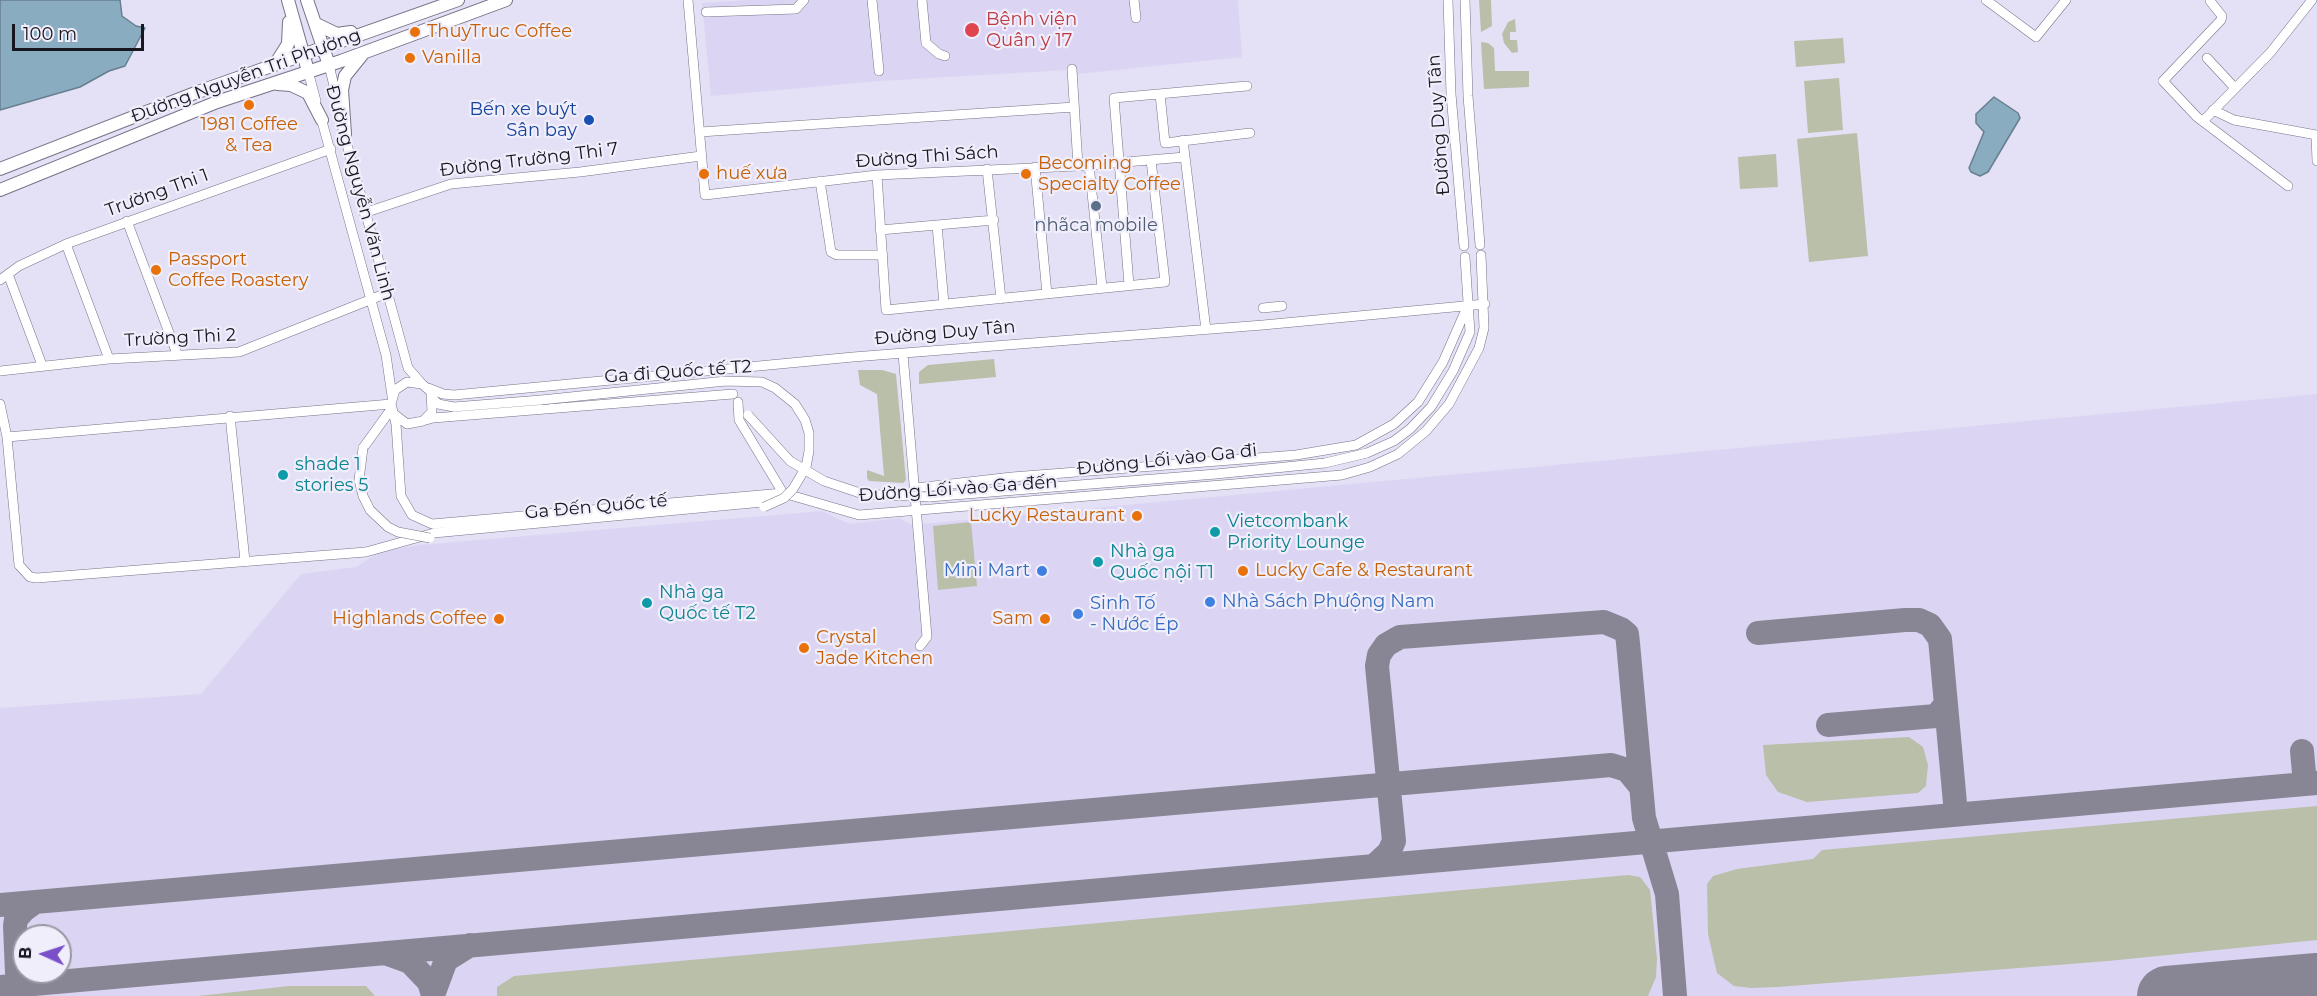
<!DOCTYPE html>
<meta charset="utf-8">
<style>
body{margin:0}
#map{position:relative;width:2317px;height:996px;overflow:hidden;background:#e4e0f6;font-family:Montserrat,sans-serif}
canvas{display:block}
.north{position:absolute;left:12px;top:924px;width:60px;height:60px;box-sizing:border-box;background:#f1eefc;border:2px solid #9a98a3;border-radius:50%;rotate:273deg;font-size:16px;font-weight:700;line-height:24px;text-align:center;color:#18161e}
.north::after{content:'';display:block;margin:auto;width:21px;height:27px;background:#7a50c9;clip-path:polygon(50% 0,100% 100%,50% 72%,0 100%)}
.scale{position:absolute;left:12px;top:24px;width:132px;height:27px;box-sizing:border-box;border:3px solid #18161e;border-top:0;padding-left:8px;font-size:18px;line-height:21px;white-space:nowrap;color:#18161e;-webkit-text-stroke:4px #f1eefc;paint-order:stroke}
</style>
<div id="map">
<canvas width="2317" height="996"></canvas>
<div class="north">B</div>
<div class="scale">100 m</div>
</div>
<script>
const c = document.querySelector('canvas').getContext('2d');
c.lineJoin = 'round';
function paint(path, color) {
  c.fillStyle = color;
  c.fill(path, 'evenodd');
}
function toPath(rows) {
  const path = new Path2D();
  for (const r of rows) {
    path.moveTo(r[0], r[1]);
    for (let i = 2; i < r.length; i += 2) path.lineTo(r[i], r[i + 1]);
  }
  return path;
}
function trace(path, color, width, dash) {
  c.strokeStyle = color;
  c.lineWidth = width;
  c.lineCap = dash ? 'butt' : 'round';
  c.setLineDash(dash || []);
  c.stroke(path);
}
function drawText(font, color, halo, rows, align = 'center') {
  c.font = font + ' Montserrat,sans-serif';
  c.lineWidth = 4.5;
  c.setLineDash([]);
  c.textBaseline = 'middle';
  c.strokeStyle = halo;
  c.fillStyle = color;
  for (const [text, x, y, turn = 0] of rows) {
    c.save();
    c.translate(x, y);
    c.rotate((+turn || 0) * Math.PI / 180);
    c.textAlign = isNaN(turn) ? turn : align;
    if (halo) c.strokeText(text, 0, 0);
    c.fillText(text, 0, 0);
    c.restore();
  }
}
paint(toPath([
 [750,0,1238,0,1242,57,1068,75,1067,70,880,81,711,96,702,3],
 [2317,394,2317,996,0,996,0,708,201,694,301,574,356,567,381,551,420,545,822,511,849,524,899,518,912,525],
 [24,936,60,936,60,972,24,972]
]), '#dbd5f3');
paint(toPath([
 [1479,0,1491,0,1492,26,1481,32],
 [1515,19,1516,32,1510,32,1510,40,1517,40,1518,52,1512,53,1504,43,1502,34,1508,22],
 [1843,38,1845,63,1796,67,1794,41],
 [1481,42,1488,43,1494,48,1495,71,1529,71,1529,87,1484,89],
 [1839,78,1843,130,1808,133,1804,81],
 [1857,133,1868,256,1809,262,1797,139],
 [1776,154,1778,187,1740,189,1738,157],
 [994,359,996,377,919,384,919,372,928,365],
 [858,370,882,370,896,374,906,480,903,483,869,481,867,478,867,470,884,476,877,394,860,385],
 [971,522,977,586,938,590,933,526],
 [1909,737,1923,747,1928,765,1926,786,1918,793,1807,802,1778,792,1766,775,1763,745],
 [2317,806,2317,940,2108,961,1778,987,1751,988,1734,986,1717,973,1708,934,1707,884,1713,876,1737,869,1813,859,1822,850],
 [1628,875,1640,877,1650,890,1657,959,1656,977,1648,996,497,996,497,987,514,976],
 [289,986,366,986,375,996,198,996]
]), '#b9bfa9');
const water = toPath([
 [0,0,120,0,122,16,136,26,145,28,125,66,109,71,80,87,0,110,0,0],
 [1994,97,2018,113,2020,118,1988,172,1980,176,1971,172,1969,168,1984,132,1976,123,1976,114,1994,97]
]);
paint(water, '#89acc0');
trace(water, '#677f8f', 1.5);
trace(toPath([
 [1758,633,1905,620,1919,620,1930,625,1940,639,1956,814],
 [1828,725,1936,716,1945,705],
 [2302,751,2305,784],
 [1375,865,1389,852,1394,841,1377,666,1379,655,1386,645,1400,637,1604,622,1621,629,1627,634,1628,643,1644,818,1667,894,1675,996],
 [0,905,1611,765,1627,770,1641,787],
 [385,953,410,962,429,982,433,995],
 [0,987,2317,783],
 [433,995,446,960,470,945],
 [18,996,15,926,16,919,24,910,35,902]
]), '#888695', 24);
trace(toPath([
 [2167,996,2317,983]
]), '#888695', 60);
const minor = toPath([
 [688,0,705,195,877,175,1078,166,1185,157],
 [872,0,879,71],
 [922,0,926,43,939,54,945,56],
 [1134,0,1136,18],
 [1448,0,1451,94,1464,246],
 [1465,0,1468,96,1480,245],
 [1986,0,2036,37,2066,0],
 [2210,1,2222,16,2221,20,2163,81,2197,117,2288,186],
 [706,12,796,9,804,0],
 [2207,58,2234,87],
 [329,65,339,107],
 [1072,69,1078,166],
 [308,71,316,101],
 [1160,94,1165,143,1250,133],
 [2213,110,2234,120,2317,135],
 [320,114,386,355,392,396],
 [2203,121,2270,53,2312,0],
 [343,130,408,368,422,384],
 [700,132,1074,107],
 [2316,135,2317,161],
 [1183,140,1206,330],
 [1089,165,1102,287],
 [1035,167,1047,294],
 [987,169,1001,299],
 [877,175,886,310,1165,282,1151,160],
 [820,181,831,252,837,255,883,255],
 [364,213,451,184,580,172,701,156],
 [127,221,177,354],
 [937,225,944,304],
 [880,230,994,220],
 [66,244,109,359],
 [8,274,42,365],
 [0,280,19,266,66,244,331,149],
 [1129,285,1114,98,1247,86],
 [1263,308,1282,306],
 [903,354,927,637,920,646],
 [0,371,109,359,239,352,387,293],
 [428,388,443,394,454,395,853,357,1263,325,1485,304],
 [433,399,438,404,454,407,541,400],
 [738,402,739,420,783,493],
 [0,404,7,437,19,565,30,577,37,578,366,552,434,533,763,502,775,497],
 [394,414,407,424,423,421,432,412,431,392,422,384,407,382,395,390,391,404,396,424,401,496,412,515,432,524,783,493,859,515,1342,475,1370,467,1398,454,1426,431,1449,404,1479,348,1484,328,1481,255],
 [230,416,245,561],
 [426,420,433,418,733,394],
 [7,437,391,404],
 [363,448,392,408],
 [916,488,1012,477,1296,455,1356,445,1394,424,1418,402,1443,362,1468,305],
 [929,497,1216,474,1325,463,1367,453,1394,441,1410,429,1431,407,1453,371,1470,332,1465,257]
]);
const major = toPath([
 [288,0,308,71],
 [307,0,329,65],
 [316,24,337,34,351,32],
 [276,63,288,44,289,22],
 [277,84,291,85,308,93,322,120],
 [345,134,342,90,345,76,362,55],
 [0,169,195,93,458,0],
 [0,190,217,102,341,61,506,0]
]);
trace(minor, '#767387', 10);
trace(major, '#767387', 14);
trace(minor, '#fff', 9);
trace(major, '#fff', 12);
const minorBridge = toPath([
 [541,400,726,381,762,382,775,388,795,404,805,420,809,433,809,451,806,467,793,489,784,498,764,507],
 [748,415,790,461,824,481,863,494,929,497],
 [363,448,359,480,363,496,370,510,388,527,398,532,430,538]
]);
trace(minorBridge, '#767387', 10, []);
trace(minorBridge, '#fff', 9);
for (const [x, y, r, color] of [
 [972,30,8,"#e0444e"],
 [415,32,6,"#e8710a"],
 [410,58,6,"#e8710a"],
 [249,105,6,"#e8710a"],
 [589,120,6,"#1a4fb4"],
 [704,174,6,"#e8710a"],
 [1026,174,6,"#e8710a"],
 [1096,206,6,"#5c6f8a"],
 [156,270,6,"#e8710a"],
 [283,475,6,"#0f9aa8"],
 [1137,516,6,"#e8710a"],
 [1215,532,6,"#0f9aa8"],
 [1098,562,6,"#0f9aa8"],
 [1042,571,6,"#3f7fe0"],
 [1243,571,6,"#e8710a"],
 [1210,602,6,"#3f7fe0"],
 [647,603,6,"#0f9aa8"],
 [1078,614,6,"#3f7fe0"],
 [499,619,6,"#e8710a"],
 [1045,619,6,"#e8710a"],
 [804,648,6,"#e8710a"]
]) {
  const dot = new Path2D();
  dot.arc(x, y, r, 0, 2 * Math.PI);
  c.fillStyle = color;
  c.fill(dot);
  trace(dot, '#f1eefc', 2);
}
drawText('18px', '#be3a42', '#f1eefc', [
 ["Bệnh viện",986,20],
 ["Quân y 17",986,41]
], 'left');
drawText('18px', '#c56008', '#f1eefc', [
 ["ThuyTruc Coffee",427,32],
 ["Vanilla",422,58],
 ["1981 Coffee",249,125,"center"],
 ["& Tea",249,146,"center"],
 ["Becoming",1038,164],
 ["Specialty Coffee",1038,185],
 ["huế xưa",716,174],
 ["Passport",168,260],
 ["Coffee Roastery",168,281],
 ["Lucky Restaurant",1125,516,"right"],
 ["Lucky Cafe & Restaurant",1255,571],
 ["Highlands Coffee",487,619,"right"],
 ["Sam",1033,619,"right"],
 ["Crystal",816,638],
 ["Jade Kitchen",816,659]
], 'left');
drawText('18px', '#18161e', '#f1eefc', [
 ["Đường Nguyễn Tri Phương",246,76,-20],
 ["Đường Duy Tân",1439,125,-94],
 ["Đường Thi Sách",927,157,-4],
 ["Đường Trường Thi 7",529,160,-7],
 ["Trường Thi 1",157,193,-20],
 ["Đường Nguyễn Văn Linh",360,193,75],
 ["Đường Duy Tân",945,333,-5],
 ["Trường Thi 2",180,338,-3],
 ["Ga đi Quốc tế T2",678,372,-4],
 ["Đường Lối vào Ga đi",1167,460,-6],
 ["Đường Lối vào Ga đến",958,489,-4],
 ["Ga Đến Quốc tế",596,507,-5]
]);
drawText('18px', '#164399', '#f1eefc', [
 ["Bến xe buýt",577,110],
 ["Sân bay",577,131]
], 'right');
drawText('18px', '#4e5e75', '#f1eefc', [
 ["nhãca mobile",1096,226]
]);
drawText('18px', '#0d838f', '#f1eefc', [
 ["shade 1",295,465],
 ["stories 5",295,486],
 ["Vietcombank",1227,522],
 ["Priority Lounge",1227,543],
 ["Nhà ga",1110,552],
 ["Quốc nội T1",1110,573],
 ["Nhà ga",659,593],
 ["Quốc tế T2",659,614]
], 'left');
drawText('18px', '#366cbe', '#f1eefc', [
 ["Mini Mart",1030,571,"right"],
 ["Nhà Sách Phưộng Nam",1222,602],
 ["Sinh Tố",1090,604],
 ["- Nước Ép",1090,625]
], 'left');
</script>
